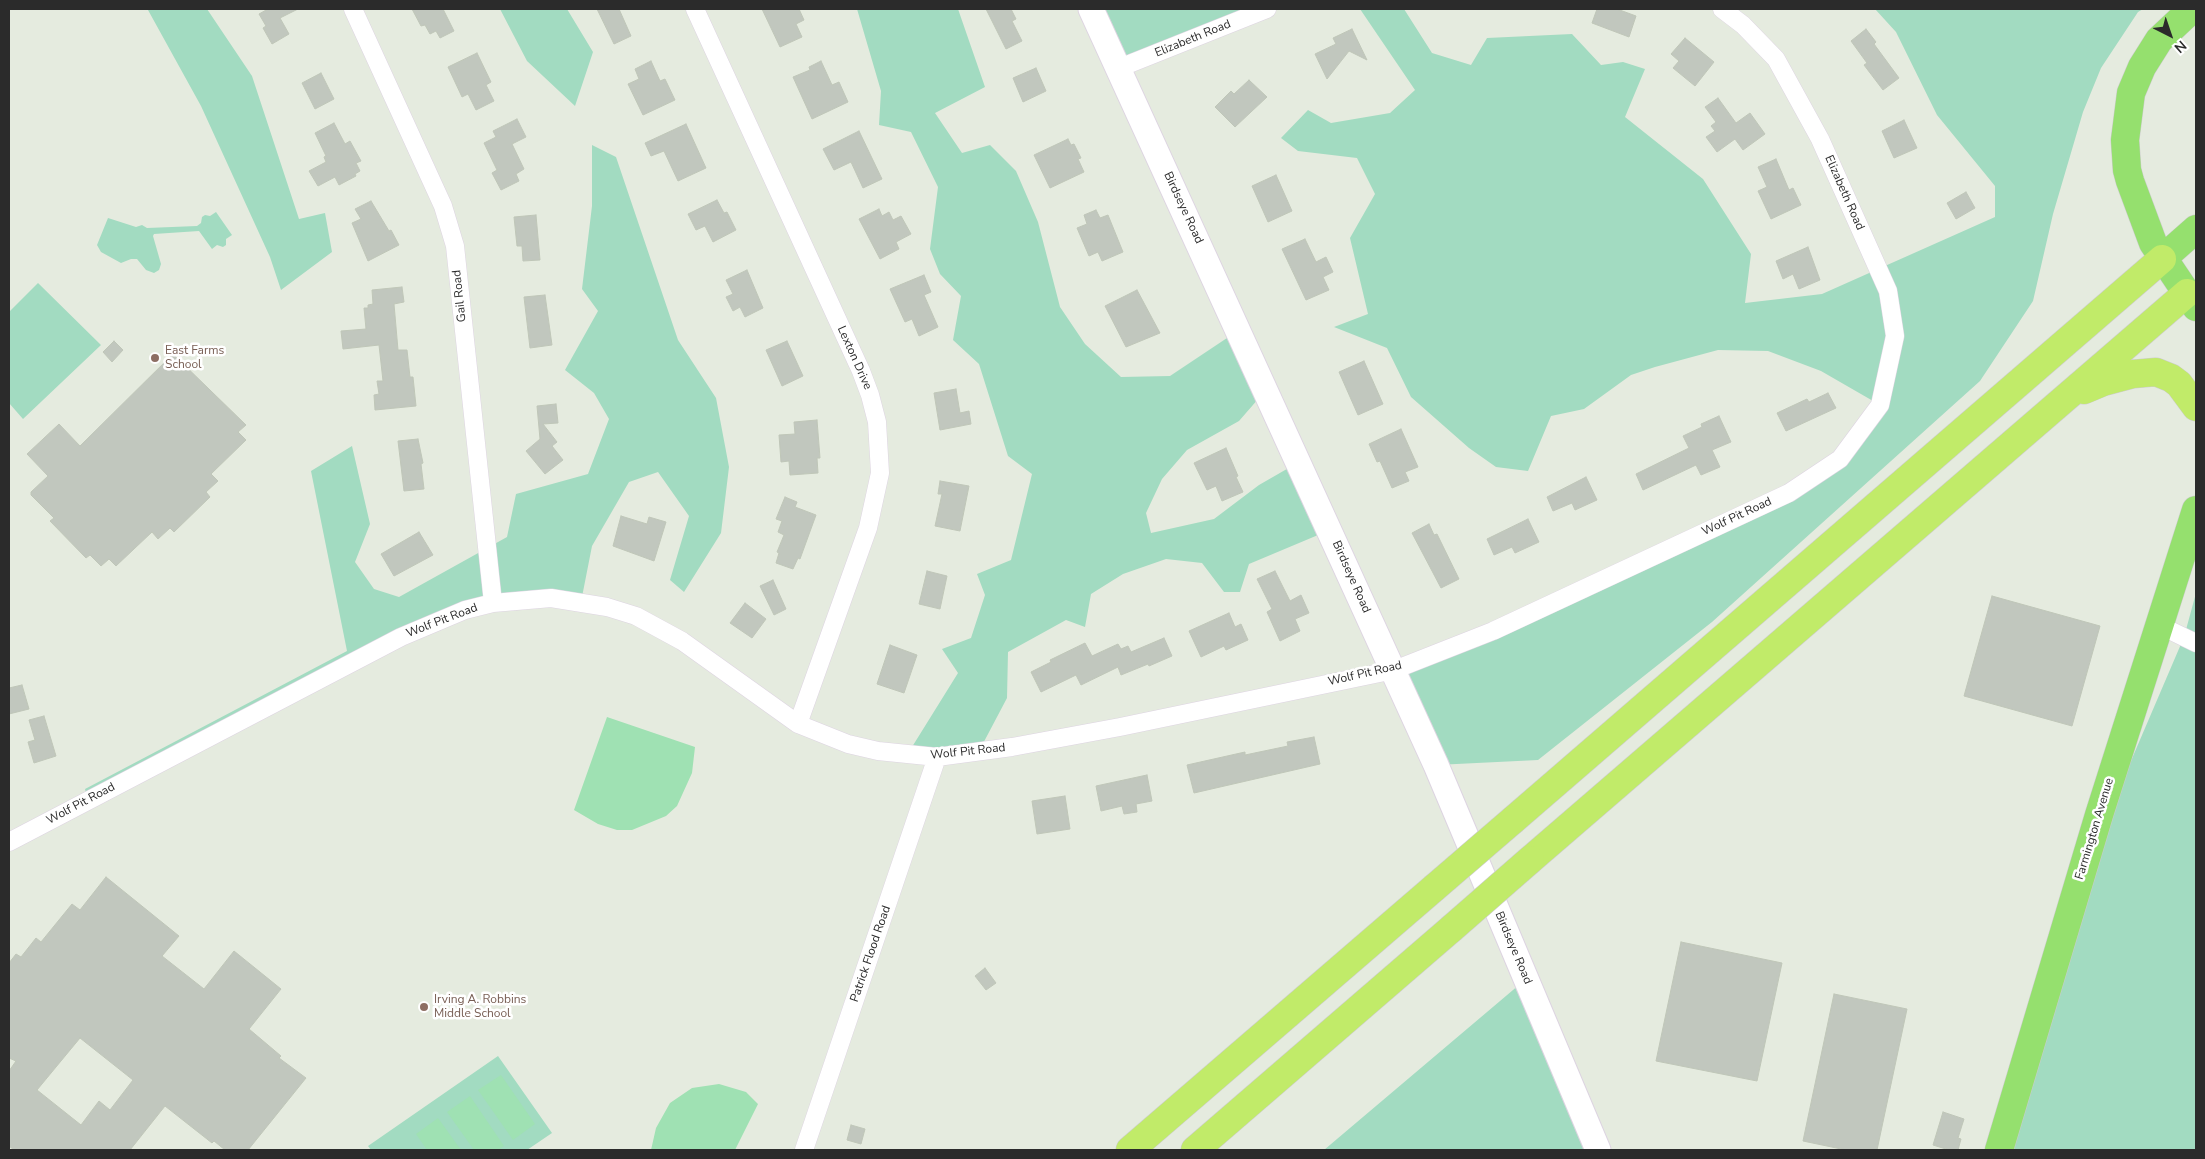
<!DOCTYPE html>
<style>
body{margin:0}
#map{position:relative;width:2205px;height:1159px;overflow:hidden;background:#e5ebdf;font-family:"Nunito Sans",sans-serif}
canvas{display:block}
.frame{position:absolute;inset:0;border:10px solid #2b2b2b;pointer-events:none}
.north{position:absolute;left:2145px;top:10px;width:50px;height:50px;-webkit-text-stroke:4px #fff;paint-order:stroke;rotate:139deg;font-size:14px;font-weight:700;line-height:20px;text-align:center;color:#2b2b2b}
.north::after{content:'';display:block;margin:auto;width:18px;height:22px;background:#2b2b2b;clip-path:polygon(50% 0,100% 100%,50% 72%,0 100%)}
</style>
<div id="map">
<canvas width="2205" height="1159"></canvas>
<div class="frame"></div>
<div class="north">N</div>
</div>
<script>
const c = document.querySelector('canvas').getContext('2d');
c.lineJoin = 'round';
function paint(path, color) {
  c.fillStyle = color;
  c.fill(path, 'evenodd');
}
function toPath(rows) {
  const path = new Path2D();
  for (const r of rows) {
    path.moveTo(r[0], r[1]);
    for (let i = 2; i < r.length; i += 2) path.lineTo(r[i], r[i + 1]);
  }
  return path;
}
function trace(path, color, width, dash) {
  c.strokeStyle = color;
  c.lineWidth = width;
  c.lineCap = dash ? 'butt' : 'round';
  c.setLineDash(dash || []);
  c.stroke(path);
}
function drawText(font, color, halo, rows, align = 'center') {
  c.font = font + ' "Nunito Sans",sans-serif';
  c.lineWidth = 5;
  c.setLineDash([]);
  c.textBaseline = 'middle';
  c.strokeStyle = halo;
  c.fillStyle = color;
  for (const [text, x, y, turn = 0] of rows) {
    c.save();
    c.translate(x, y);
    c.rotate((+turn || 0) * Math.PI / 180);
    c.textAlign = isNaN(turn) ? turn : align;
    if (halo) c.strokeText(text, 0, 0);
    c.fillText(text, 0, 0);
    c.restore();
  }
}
paint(toPath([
 [154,9,207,9,252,76,299,219,325,213,332,252,281,290,270,257,201,106,148,10],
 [500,9,567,9,593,52,575,106,527,61],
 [857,9,958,9,985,87,935,113,962,153,990,145,1016,171,1038,222,1060,307,1085,344,1121,377,1170,376,1239,330,1266,390,1239,421,1187,450,1162,479,1146,513,1151,533,1214,519,1259,485,1299,462,1330,530,1249,564,1240,592,1224,592,1202,563,1166,559,1123,574,1091,594,1085,627,1066,620,1008,652,1007,698,978,753,907,755,958,673,942,649,971,638,985,595,977,574,1011,560,1032,474,1008,456,979,364,953,340,961,296,940,274,930,249,938,187,911,132,879,125,881,91],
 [1091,9,1267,9,1119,68],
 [1360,9,1404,9,1432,53,1471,65,1487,38,1572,34,1601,65,1623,62,1645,69,1625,117,1703,179,1751,254,1745,303,1822,294,1995,217,1995,186,1937,115,1896,32,1875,9,2143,9,2138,12,2101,68,2083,112,2053,214,2033,301,1980,381,1712,622,1538,760,1436,765,1394,670,1445,651,1840,459,1880,405,1821,371,1768,351,1718,350,1655,367,1631,375,1584,409,1551,416,1528,471,1496,467,1469,448,1411,397,1387,348,1334,327,1368,314,1350,238,1375,194,1357,158,1298,151,1281,138,1308,110,1331,123,1390,113,1415,90],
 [592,145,616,157,678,340,716,398,729,467,721,533,684,592,670,580,689,516,658,472,629,482,592,546,581,602,465,610,88,800,85,789,347,651,311,471,352,446,370,524,355,562,374,589,399,597,507,537,516,494,588,474,609,419,594,393,565,370,598,311,582,289,592,206],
 [216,212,232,235,226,239,226,245,223,247,217,245,212,249,199,231,154,234,153,236,161,264,159,270,154,273,146,270,137,259,131,259,121,263,101,252,97,245,108,218,136,227,142,225,147,228,197,226,201,223,202,217,205,215,210,216],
 [38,283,101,345,23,419,9,403,9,312],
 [2196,593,2196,1150,1999,1150,2077,887,2184,637],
 [1526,979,1598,1150,1324,1150],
 [498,1056,552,1133,527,1150,371,1150,368,1146]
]), '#a2dbc1');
paint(toPath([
 [607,717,695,747,692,773,677,806,666,816,632,830,617,830,598,824,574,810],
 [501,1075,535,1124,513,1140,478,1090],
 [719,1084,746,1092,758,1104,735,1150,651,1150,656,1128,670,1103,692,1088],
 [470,1096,504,1146,498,1150,474,1150,447,1112],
 [438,1118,461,1150,427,1150,416,1134]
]), '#9fe1b3');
const building = toPath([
 [268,9,298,9,280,18,289,34,272,44,263,28,266,26,259,14,268,9],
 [412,9,443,9,454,31,440,38,436,31,430,34,425,25,421,26,412,9],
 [597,9,619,9,631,36,614,44,597,9],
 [762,9,799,9,804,20,796,24,802,37,780,47,762,9],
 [986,9,1011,9,1016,19,1012,21,1022,41,1006,49,986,9],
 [1597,9,1617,9,1636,16,1629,37,1592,23,1597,9],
 [1352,29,1367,60,1349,51,1327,79,1315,54,1336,44,1333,38,1352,29],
 [1866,29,1876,42,1874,44,1899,78,1883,90,1864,65,1867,63,1851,41,1866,29],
 [1685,38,1714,62,1695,86,1673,68,1679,61,1671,54,1685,38],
 [477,53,491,82,486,85,494,101,476,110,468,94,462,97,448,67,477,53],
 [651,61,660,81,665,79,675,100,643,115,628,84,639,79,635,69,651,61],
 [821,61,832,85,839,82,848,102,812,119,793,77,810,70,809,67,821,61],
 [1036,68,1046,91,1023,102,1013,78,1036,68],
 [321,73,334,99,315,109,302,83,321,73],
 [1249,80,1267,97,1235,127,1215,107,1231,91,1234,94,1249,80],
 [1718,98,1736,123,1750,113,1765,134,1743,150,1735,139,1717,152,1706,137,1715,131,1711,126,1716,122,1705,107,1718,98],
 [517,119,526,137,512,144,524,169,516,174,519,181,501,190,492,173,497,170,484,143,496,137,493,131,517,119],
 [1904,120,1917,148,1894,158,1882,131,1904,120],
 [334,123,345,144,350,141,361,161,356,163,360,171,355,174,356,176,339,185,335,177,318,186,309,171,326,162,324,157,326,156,315,133,334,123],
 [686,124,706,168,678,181,664,151,651,156,645,143,686,124],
 [859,131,882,179,863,188,851,162,834,170,823,149,859,131],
 [1068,139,1071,145,1074,144,1081,158,1078,159,1084,172,1050,188,1034,155,1068,139],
 [1776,159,1789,190,1793,188,1801,205,1771,219,1758,191,1767,187,1758,167,1776,159],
 [1276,175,1292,211,1268,222,1252,186,1276,175],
 [1966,192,1975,208,1956,219,1947,203,1966,192],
 [717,200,724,213,727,212,736,230,713,242,705,226,696,230,688,214,717,200],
 [371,201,389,231,391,230,399,245,368,261,352,223,361,219,355,209,371,201],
 [879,209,882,216,889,212,893,220,901,216,911,234,896,242,899,249,880,259,859,219,879,209],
 [1096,210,1100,218,1108,215,1123,252,1102,261,1098,252,1089,256,1077,228,1087,224,1084,215,1096,210],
 [536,215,540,260,523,261,522,246,517,246,514,217,536,215],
 [1305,239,1316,262,1326,257,1333,272,1323,277,1329,290,1306,300,1282,249,1305,239],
 [1808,247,1820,280,1799,289,1793,274,1783,279,1776,261,1808,247],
 [747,270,763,308,745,317,740,307,733,311,726,297,733,294,726,280,747,270],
 [924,275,931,292,924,295,938,327,919,336,912,319,905,322,890,289,924,275],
 [402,287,404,302,394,304,398,350,407,350,410,377,413,377,416,406,375,410,374,395,379,394,377,381,383,381,379,345,343,349,341,331,366,329,364,308,368,308,368,305,373,304,372,290,402,287],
 [1137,290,1160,333,1126,347,1105,306,1137,290],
 [545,295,552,345,530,348,524,297,545,295],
 [114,341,123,350,112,362,103,352,114,341],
 [787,341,803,376,782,386,766,350,787,341],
 [173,354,246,425,238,432,246,440,211,474,218,481,206,492,210,497,174,532,170,528,158,539,152,532,116,566,109,559,101,566,90,555,86,558,50,521,54,518,31,495,31,492,48,476,27,454,59,424,80,446,173,354],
 [1364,361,1383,404,1358,415,1339,372,1364,361],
 [956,389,960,413,969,411,971,424,940,430,934,393,956,389],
 [1828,393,1836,408,1786,431,1777,413,1807,399,1809,402,1828,393],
 [556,404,558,423,543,424,557,442,552,446,563,460,545,474,526,451,540,439,537,406,556,404],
 [1719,416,1731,442,1712,450,1720,467,1701,475,1696,465,1643,490,1636,474,1689,448,1683,436,1702,427,1701,424,1719,416],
 [817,420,820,458,817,458,818,473,790,475,789,461,781,462,779,435,795,434,794,422,817,420],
 [1401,429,1418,467,1405,472,1409,481,1392,488,1380,461,1377,462,1369,444,1401,429],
 [418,439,423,463,421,464,424,489,404,491,398,441,418,439],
 [1226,448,1238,476,1236,477,1243,492,1222,501,1216,486,1207,490,1194,463,1226,448],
 [1586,477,1597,500,1575,510,1572,503,1553,511,1547,497,1586,477],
 [940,481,969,486,960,531,935,526,942,494,938,494,940,481],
 [785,497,797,502,795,507,816,515,800,559,798,558,793,569,776,563,779,553,777,552,784,535,778,532,782,521,776,519,785,497],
 [621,516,647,524,649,517,666,522,654,561,613,546,621,516],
 [1528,519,1539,542,1515,553,1512,547,1494,555,1487,539,1528,519],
 [1429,524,1434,535,1437,534,1459,579,1441,588,1412,533,1429,524],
 [419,532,433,555,394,576,381,554,419,532],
 [927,571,947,576,940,609,919,604,927,571],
 [1275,571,1290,601,1301,595,1309,613,1295,619,1300,631,1280,641,1267,612,1272,609,1257,579,1275,571],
 [773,580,786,609,774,615,760,586,773,580],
 [1992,596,2100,626,2072,726,1964,696,1992,596],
 [745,603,766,619,752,638,730,623,745,603],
 [1229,613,1235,627,1241,624,1248,640,1226,650,1224,646,1201,657,1189,631,1229,613],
 [1164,638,1172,656,1149,666,1148,664,1121,675,1118,667,1081,685,1076,675,1041,692,1031,672,1051,662,1050,660,1085,643,1092,656,1118,644,1121,649,1128,646,1131,652,1164,638],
 [890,645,917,655,904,693,877,684,890,645],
 [22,685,29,709,9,714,9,688,22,685],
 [44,716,56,756,34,763,28,742,35,740,29,720,44,716],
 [1314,737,1320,764,1194,793,1187,765,1245,752,1245,755,1288,746,1287,742,1314,737],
 [1147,775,1152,801,1136,804,1137,812,1124,814,1122,806,1101,811,1096,786,1147,775],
 [1065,796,1070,829,1037,834,1032,801,1065,796],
 [106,877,179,936,162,956,204,989,234,951,281,989,249,1029,281,1056,279,1058,306,1078,248,1150,225,1150,214,1141,212,1143,165,1106,130,1150,14,1150,9,1146,9,1071,16,1061,9,1058,9,963,16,954,21,957,36,938,41,942,72,904,80,910,106,877],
 [80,1038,133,1080,110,1110,99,1101,81,1125,37,1090,80,1038],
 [1681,942,1782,963,1757,1081,1656,1061,1681,942],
 [985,968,996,983,986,990,975,976,985,968],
 [1834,994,1907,1009,1877,1150,1846,1150,1803,1141,1834,994],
 [1943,1112,1964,1119,1958,1138,1961,1139,1958,1150,1949,1150,1933,1145,1943,1112],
 [851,1125,865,1129,861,1144,847,1140,851,1125]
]);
paint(building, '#c1c7be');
trace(building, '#bfc6b8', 1);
const minor = toPath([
 [353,9,443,206,455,246,493,603],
 [695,9,861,371,870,395,877,422,880,473,868,528,798,724],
 [1119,68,1267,9],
 [2159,625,2196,643],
 [9,842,401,637,465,610,493,603,551,598,607,607,636,616,682,641,798,724,848,744,878,751,937,757,1012,747,1120,727,1394,670,1493,631,1789,493,1840,459,1880,405,1895,336,1888,291,1820,139,1776,59,1743,25,1722,9],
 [804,1150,937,757]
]);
const secondary = toPath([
 [1091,9,1436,765,1598,1150]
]);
const primary = toPath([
 [2192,9,2159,40,2142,67,2131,93,2125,140,2127,170,2130,181,2153,243,2196,307],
 [2162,259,2196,229],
 [1999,1150,2099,815,2196,510]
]);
const motorway = toPath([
 [2084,390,2103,382,2133,374,2156,372,2171,378,2179,384,2196,407],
 [1513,820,2162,259],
 [1530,860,2187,293],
 [1130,1150,1434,888],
 [1195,1150,1451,929]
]);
trace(minor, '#ddd4e1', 19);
trace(secondary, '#ddd4e1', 27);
trace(primary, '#ccc', 29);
trace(motorway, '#ccc', 29);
trace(minor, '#fff', 18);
trace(secondary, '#fff', 25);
trace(primary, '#95e06e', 28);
trace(motorway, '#c1eb69', 28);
const motorwayBridge = toPath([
 [1434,888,1513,820],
 [1451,929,1530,860]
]);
trace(motorwayBridge, '#ccc', 29, []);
trace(motorwayBridge, '#c1eb69', 28);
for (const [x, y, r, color] of [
 [155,358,5,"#8d6e63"],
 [424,1007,5,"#8d6e63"]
]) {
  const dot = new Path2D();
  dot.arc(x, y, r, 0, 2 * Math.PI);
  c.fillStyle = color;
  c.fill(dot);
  trace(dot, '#fff', 2);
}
drawText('12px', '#2b2b2b', '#fff', [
 ["Elizabeth Road",1193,39,-22],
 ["Elizabeth Road",1844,193,66],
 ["Birdseye Road",1183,208,65],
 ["Gail Road",460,296,-96],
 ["Lexton Drive",854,358,66],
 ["Wolf Pit Road",1737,517,-25],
 ["Birdseye Road",1351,577,66],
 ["Wolf Pit Road",442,621,-21],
 ["Wolf Pit Road",1365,674,-13],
 ["Wolf Pit Road",968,752,-6],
 ["Wolf Pit Road",81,804,-28],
 ["Farmington Avenue",2095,829,-73],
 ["Birdseye Road",1513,948,67],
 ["Patrick Flood Road",871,954,-71]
]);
drawText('12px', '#785e54', '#fff', [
 ["East Farms",165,351],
 ["School",165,365],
 ["Irving A. Robbins",434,1000],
 ["Middle School",434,1014]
], 'left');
</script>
